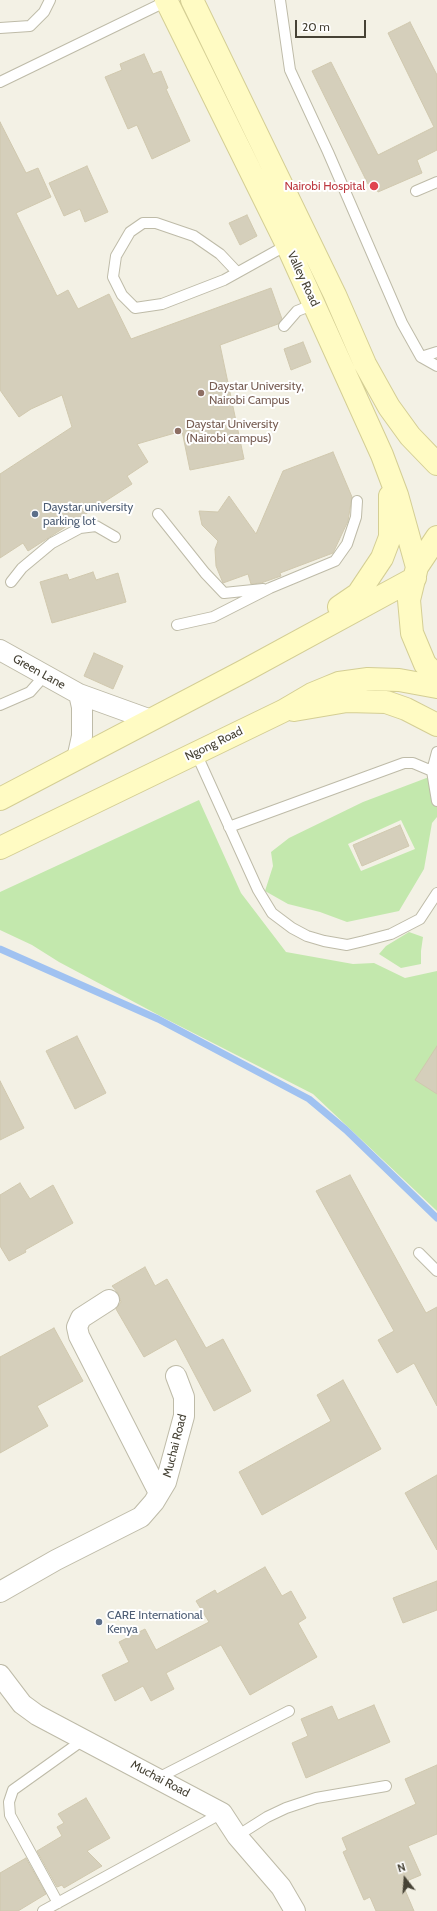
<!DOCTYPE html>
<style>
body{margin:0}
#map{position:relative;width:437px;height:1911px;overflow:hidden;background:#f3f1e5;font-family:Cabin,sans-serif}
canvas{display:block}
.north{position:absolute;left:385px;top:1859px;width:40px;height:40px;-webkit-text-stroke:3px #fff;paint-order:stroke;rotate:343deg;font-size:11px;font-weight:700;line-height:16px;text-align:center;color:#464235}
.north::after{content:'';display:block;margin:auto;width:14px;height:18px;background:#464235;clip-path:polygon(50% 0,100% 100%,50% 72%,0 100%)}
.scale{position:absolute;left:295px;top:20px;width:71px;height:18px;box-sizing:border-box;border:2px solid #464235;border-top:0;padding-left:5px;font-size:12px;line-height:14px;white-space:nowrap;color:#464235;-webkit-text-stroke:3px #fff;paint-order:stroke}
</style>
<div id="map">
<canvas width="437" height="1911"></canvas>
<div class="north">N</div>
<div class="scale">20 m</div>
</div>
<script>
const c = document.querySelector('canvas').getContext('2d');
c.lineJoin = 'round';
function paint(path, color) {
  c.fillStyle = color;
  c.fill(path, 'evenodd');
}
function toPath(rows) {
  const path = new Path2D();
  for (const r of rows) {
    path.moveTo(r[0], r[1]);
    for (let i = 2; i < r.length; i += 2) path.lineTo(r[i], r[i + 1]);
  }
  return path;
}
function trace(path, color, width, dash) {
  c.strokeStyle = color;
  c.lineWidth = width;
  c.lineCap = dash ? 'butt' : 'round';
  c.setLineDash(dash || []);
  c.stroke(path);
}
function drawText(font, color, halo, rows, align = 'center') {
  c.font = font + ' Cabin,sans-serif';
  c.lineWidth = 4;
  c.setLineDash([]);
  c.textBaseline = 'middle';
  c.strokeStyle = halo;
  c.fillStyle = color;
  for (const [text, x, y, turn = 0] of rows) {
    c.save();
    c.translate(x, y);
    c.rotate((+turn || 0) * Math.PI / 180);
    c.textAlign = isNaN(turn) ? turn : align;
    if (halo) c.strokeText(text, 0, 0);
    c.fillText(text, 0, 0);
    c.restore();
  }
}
paint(toPath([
 [437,774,437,817,432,823,424,869,399,911,347,922,320,912,288,904,265,891,273,866,271,852,289,838,363,802],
 [401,820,415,849,361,871,348,844],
 [199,800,241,893,286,952,353,964,374,963,405,978,437,971,437,1211,313,1094,166,1019,59,962,32,945,0,930,0,892],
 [409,932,423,937,421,951,421,964,401,968,379,954,386,946]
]), '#c3e8ad');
trace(toPath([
 [0,949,158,1019,309,1099,346,1130,437,1218]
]), '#a0c2f1', 7);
const building = toPath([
 [410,22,437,75,437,150,417,160,422,173,378,192,373,182,368,184,312,71,331,62,378,155,434,127,388,33,410,22],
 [144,54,153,74,161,71,168,88,166,89,190,141,152,159,137,125,128,129,105,77,122,70,120,64,144,54],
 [0,122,26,173,38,168,51,197,16,213,57,296,68,290,78,309,109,294,131,339,271,288,282,319,278,324,220,345,244,459,190,470,182,431,137,444,148,462,127,476,132,484,28,551,23,543,0,558,0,474,72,427,62,395,31,409,19,417,0,390,0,122],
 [87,166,108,212,85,222,80,209,64,216,49,183,87,166],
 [247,215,257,236,240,245,229,223,247,215],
 [303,342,311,362,291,370,284,349,303,342],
 [333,452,352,497,348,521,333,553,280,573,281,576,261,583,251,584,248,574,223,583,216,566,215,549,218,541,202,525,199,511,218,512,229,496,256,534,283,471,333,452],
 [93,572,96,580,118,573,126,602,52,623,40,582,67,574,69,580,93,572],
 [94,653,123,666,113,689,84,676,94,653],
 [400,825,409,846,362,866,353,845,400,825],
 [77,1036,106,1093,75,1109,46,1051,77,1036],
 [437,1046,437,1094,415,1080,437,1046],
 [0,1081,24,1128,0,1140,0,1081],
 [350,1175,426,1313,437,1307,437,1406,414,1363,397,1373,378,1340,394,1331,316,1191,350,1175],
 [20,1183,30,1199,53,1185,73,1223,25,1250,26,1252,9,1261,0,1246,0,1195,20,1183],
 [145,1267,155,1286,167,1279,206,1348,223,1339,251,1391,214,1411,176,1339,144,1357,116,1309,121,1302,118,1293,112,1286,145,1267],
 [54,1328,83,1381,37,1406,48,1426,0,1453,0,1357,54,1328],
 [343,1380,381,1449,262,1515,239,1472,331,1421,317,1395,343,1380],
 [437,1475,437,1550,405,1493,437,1475],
 [265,1567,282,1596,291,1591,306,1618,298,1623,317,1657,250,1695,221,1645,166,1673,174,1689,151,1701,143,1686,115,1701,102,1675,129,1662,119,1642,145,1629,156,1650,209,1622,196,1601,215,1590,217,1594,265,1567],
 [437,1581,437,1610,403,1623,393,1598,437,1581],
 [374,1705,390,1742,306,1778,292,1743,308,1736,301,1719,332,1706,338,1720,374,1705],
 [437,1765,437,1834,408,1846,421,1875,402,1883,414,1911,376,1911,370,1897,364,1900,343,1852,347,1850,342,1838,416,1804,405,1779,437,1765],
 [86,1798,110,1838,87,1851,102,1866,64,1888,62,1885,57,1887,37,1851,62,1836,57,1827,64,1823,58,1814,86,1798],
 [26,1858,46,1894,18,1911,0,1911,0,1873,26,1858]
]);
paint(building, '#d5cfbb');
trace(building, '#d0c8ae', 1);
const lane = toPath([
 [280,0,290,70,328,152,402,323,421,357,437,366],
 [0,28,30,26,44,12,50,0],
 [0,82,169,0],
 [416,191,437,182],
 [237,272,220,254,194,236,156,223,143,223,130,232,116,256,113,277,122,295,135,308,162,304,224,280,287,245],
 [284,326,297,311,317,303],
 [421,357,437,352],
 [158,514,205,573,224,593,263,589],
 [11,582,22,568,52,543,80,528,96,526,115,537],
 [177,625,213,617,270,588,335,561,347,544,356,517,357,501],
 [0,705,30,692,45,675],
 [437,752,432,771,437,801],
 [196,753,258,890,272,913,292,928,307,936,324,941,347,945,364,941,391,934,420,919,437,893],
 [229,827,404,763,413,763,432,771],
 [419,1253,437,1271],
 [158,1778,289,1711],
 [237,1836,267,1817,286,1808,316,1798,386,1786],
 [58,1903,10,1815,9,1802,13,1790,83,1740],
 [43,1911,222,1813]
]);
const street = toPath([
 [0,650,79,694,151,720],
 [77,759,82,736,82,707,79,694],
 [109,1300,81,1318,77,1327,79,1336,159,1493],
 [0,1592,56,1560,141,1517,154,1502,166,1482,184,1416,184,1397,176,1376],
 [0,1675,22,1704,37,1715,222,1813,237,1836,281,1887,295,1911]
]);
const secondary = toPath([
 [166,0,287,245,382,455,397,495,417,567],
 [192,0,335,295,365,364,389,407,410,436,437,464],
 [437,537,417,567,409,600,412,633,425,664,437,676],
 [339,607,358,594,382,558,390,537,390,496],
 [294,710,347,701,386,702,406,709,437,725],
 [0,799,244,671,415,578],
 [0,848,283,711,312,694,329,687,339,683,368,679,399,680,437,687]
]);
trace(lane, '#bebba8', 12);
trace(street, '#bebba8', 22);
trace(secondary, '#d4ce94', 24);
trace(lane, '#fff', 10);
trace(street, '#fff', 20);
trace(secondary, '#fffbc3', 22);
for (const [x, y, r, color] of [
 [374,186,5,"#e0444e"],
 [201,393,4,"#8d6e63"],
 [178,431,4,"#8d6e63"],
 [35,514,4,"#5c6f8a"],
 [99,1622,4,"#5c6f8a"]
]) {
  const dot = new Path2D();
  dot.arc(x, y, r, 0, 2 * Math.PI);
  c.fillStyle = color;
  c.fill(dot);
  trace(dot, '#fff', 1.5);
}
drawText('12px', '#be3a42', '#fff', [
 ["Nairobi Hospital",365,186]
], 'right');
drawText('12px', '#464235', '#fff', [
 ["Valley Road",303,279,65],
 ["Green Lane",39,672,29],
 ["Ngong Road",214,744,-26],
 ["Muchai Road",175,1446,-76],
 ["Muchai Road",160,1779,28]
]);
drawText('12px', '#785e54', '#fff', [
 ["Daystar University,",209,386],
 ["Nairobi Campus",209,400],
 ["Daystar University",186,424],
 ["(Nairobi campus)",186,438]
], 'left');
drawText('12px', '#4e5e75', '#fff', [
 ["Daystar university",43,507],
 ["parking lot",43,521],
 ["CARE International",107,1615],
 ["Kenya",107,1629]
], 'left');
</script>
